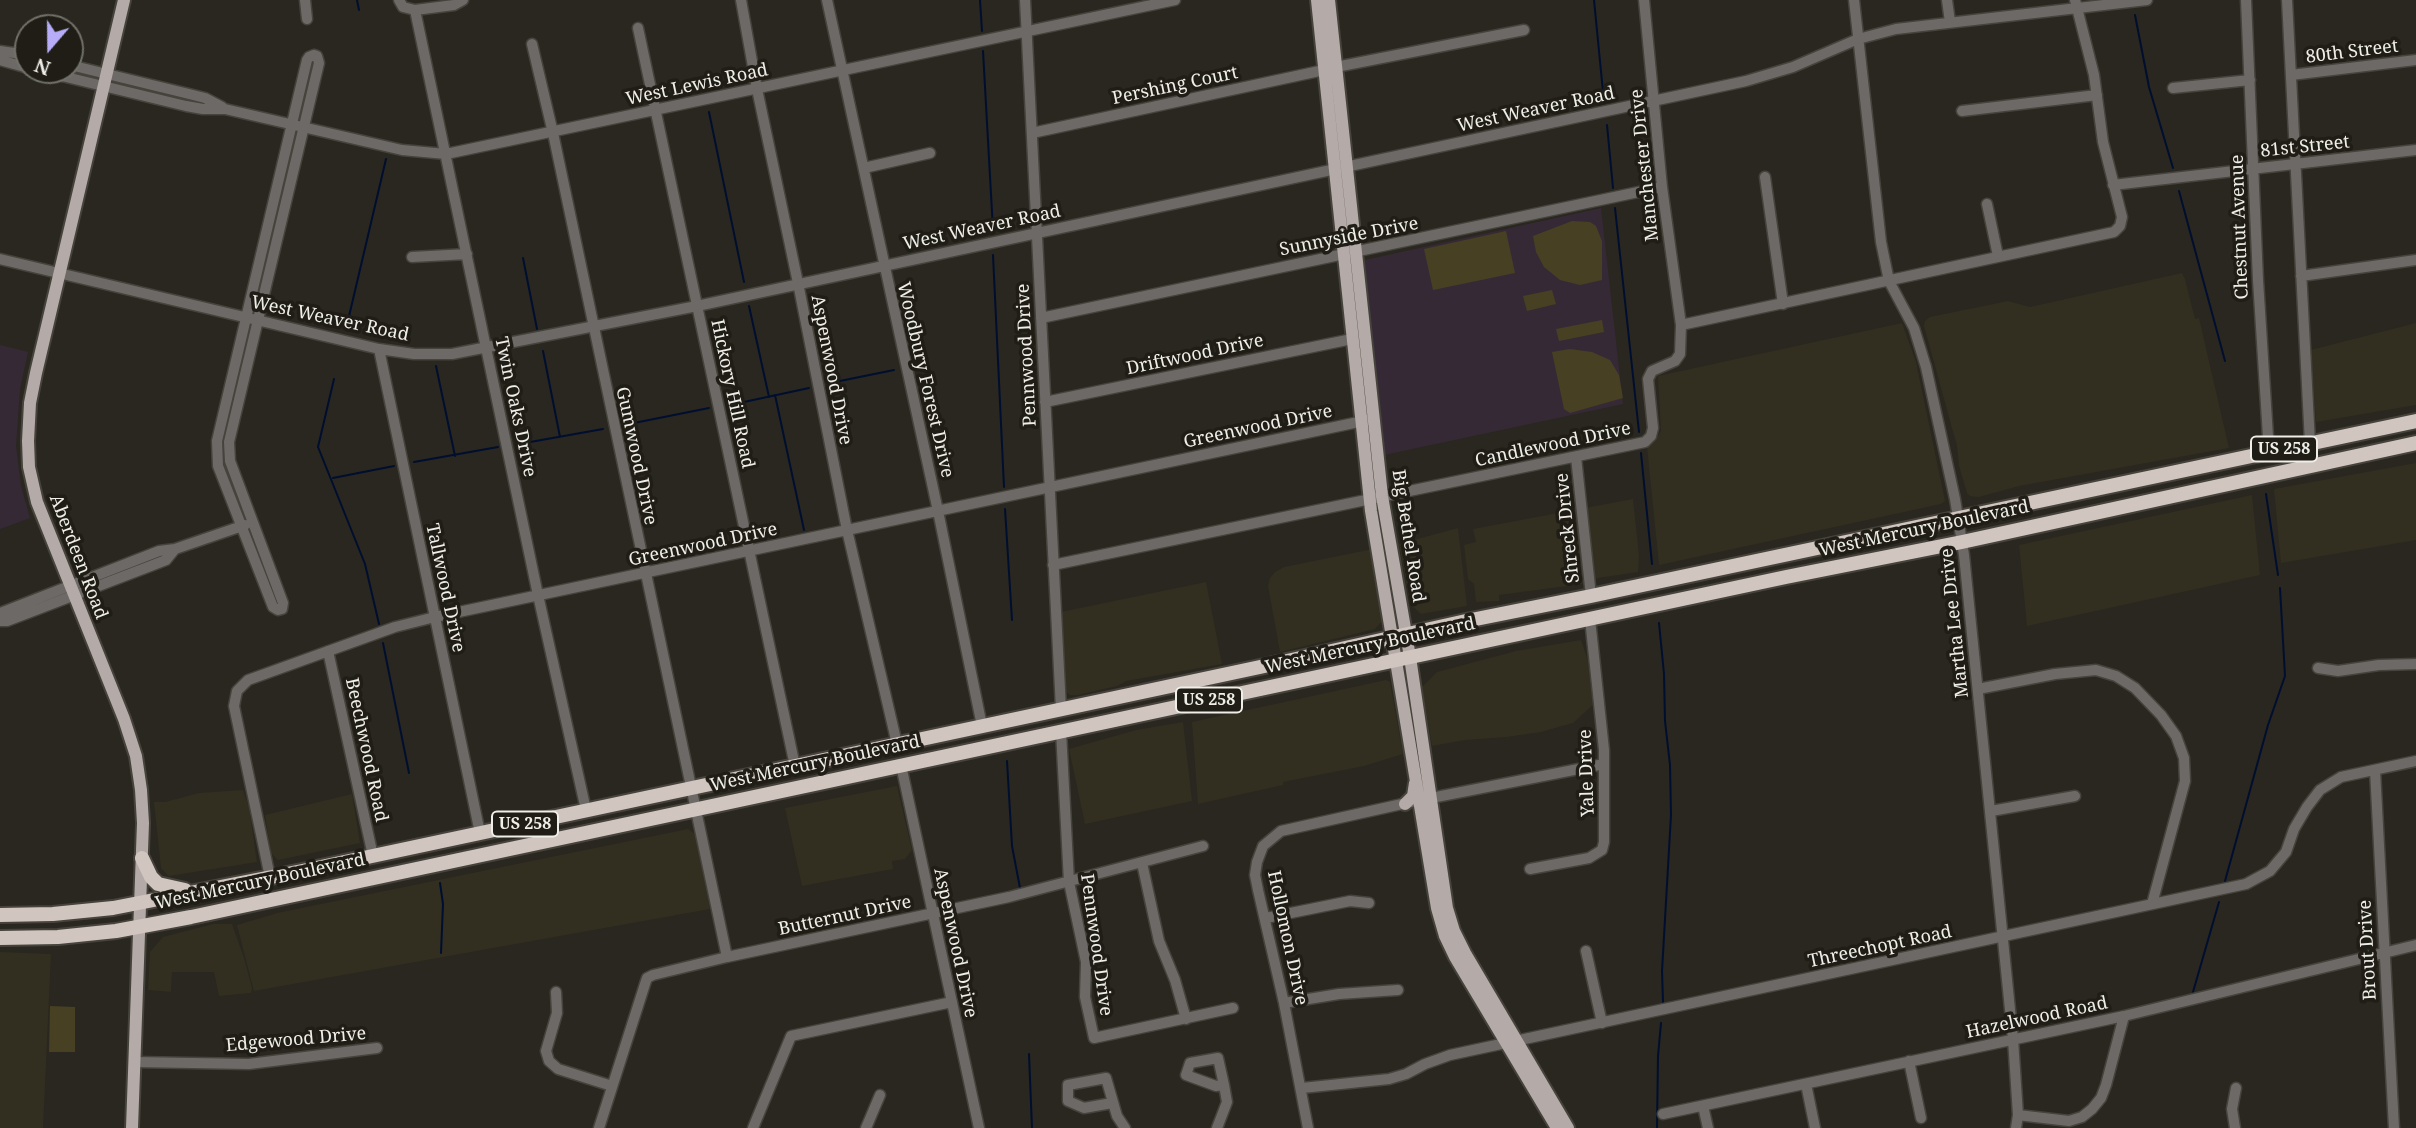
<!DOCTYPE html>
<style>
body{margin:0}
#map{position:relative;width:2416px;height:1128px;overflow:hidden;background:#29271f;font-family:"Noto Serif",serif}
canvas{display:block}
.north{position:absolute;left:14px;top:14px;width:70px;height:70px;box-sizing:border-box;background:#1f1d15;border:2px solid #727169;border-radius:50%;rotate:200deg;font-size:19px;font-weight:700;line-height:28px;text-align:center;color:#efeee8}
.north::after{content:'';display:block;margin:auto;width:24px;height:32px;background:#b6acf8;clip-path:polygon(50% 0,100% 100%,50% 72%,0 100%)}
</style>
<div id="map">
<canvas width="2416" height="1128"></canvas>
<div class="north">N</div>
</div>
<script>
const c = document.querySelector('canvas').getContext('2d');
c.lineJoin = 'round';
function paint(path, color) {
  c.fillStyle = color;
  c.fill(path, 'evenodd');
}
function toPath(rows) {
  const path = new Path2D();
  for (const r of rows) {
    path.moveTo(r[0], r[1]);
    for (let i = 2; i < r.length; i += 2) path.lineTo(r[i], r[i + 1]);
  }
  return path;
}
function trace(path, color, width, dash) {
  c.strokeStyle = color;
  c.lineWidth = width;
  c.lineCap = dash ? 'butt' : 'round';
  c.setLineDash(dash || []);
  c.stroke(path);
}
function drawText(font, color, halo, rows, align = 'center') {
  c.font = font + ' "Noto Serif",serif';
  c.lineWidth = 7;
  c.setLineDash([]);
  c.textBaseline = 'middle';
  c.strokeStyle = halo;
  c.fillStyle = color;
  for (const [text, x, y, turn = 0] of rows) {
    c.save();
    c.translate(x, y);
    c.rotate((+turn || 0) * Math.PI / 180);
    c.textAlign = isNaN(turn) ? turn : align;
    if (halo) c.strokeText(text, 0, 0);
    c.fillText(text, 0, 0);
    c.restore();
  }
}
paint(toPath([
 [2182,273,2185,279,2195,319,2199,318,2229,448,2019,486,1979,497,1970,496,1967,493,1959,466,1957,446,1924,326,1925,321,1930,317,2008,301,2030,307],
 [1902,323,1916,362,1945,501,1941,504,1659,565,1647,447,1655,441,1661,431,1658,376],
 [2416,323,2416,405,2316,422,2311,350],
 [2416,463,2416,540,2281,563,2274,489],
 [2252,495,2260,575,2027,626,2019,545],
 [1633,499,1639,555,1638,572,1598,578,1582,584,1499,595,1499,601,1476,602,1474,584,1468,579,1464,545,1476,542,1473,529],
 [1458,528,1467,606,1421,614,1410,604,1399,544],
 [1373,549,1383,620,1375,629,1280,652,1268,586,1270,578,1275,572,1284,567],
 [1206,582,1222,664,1126,681,1117,686,1078,695,1070,695,1066,692,1061,612],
 [1581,640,1588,661,1593,705,1573,723,1541,732,1506,737,1465,740,1432,746,1422,687,1437,672,1516,651],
 [1386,680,1390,682,1403,754,1364,766,1283,782,1283,785,1198,804,1192,722],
 [1183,722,1192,801,1085,824,1069,749,1136,730],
 [897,786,912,850,905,859,892,861,893,869,802,886,785,808],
 [243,790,249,807,257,862,169,876,161,868,154,802,165,802,199,793],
 [352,794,360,843,278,860,271,853,265,815],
 [688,829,695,834,710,909,254,991,237,925,277,913],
 [213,924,232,924,244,958,252,988,251,993,219,996,214,972,172,972,171,992,148,990,150,952,163,937],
 [0,952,51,954,43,1128,0,1128]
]), '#322f20');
paint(toPath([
 [1601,208,1623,404,1384,455,1364,264,1365,260],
 [0,345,28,352,20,389,16,446,21,486,30,518,0,529]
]), '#362936');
paint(toPath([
 [1572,221,1590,222,1596,226,1602,241,1602,280,1580,285,1560,280,1544,267,1536,252,1533,236],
 [1506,231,1515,273,1433,290,1424,249],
 [1552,290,1556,304,1527,311,1523,296],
 [1602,320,1604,332,1559,341,1556,329],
 [1570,349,1592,352,1610,360,1619,375,1623,398,1570,413,1564,409,1552,352],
 [50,1006,75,1007,75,1052,49,1052]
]), '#474023');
trace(toPath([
 [357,0,359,10],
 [980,0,982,31],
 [1594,0,1604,102],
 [2135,15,2149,87,2173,168],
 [983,51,993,230],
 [709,112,744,282],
 [1607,125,1613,188],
 [2179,191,2225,361],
 [1615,208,1639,432],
 [993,255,1004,487],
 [523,258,537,329],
 [749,306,769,397],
 [346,329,386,159],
 [543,351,560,437],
 [436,366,455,456],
 [334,379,318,447,365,564,379,624],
 [830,383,894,370],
 [775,395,804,530],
 [730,405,809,388],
 [624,425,709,408],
 [519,444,603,429],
 [1641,453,1652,564],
 [414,462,498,447],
 [333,478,394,466],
 [2266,494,2278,575],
 [1005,509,1012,620],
 [1659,623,1664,674,1665,721,1670,765,1671,815,1662,971,1663,1002],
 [383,643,409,773],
 [1007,761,1012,846,1020,888],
 [2225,881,2268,725,2285,676,2280,588],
 [440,883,443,904,441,953],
 [2193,992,2219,902],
 [1029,1054,1032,1128],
 [1657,1128,1658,1056,1661,1023]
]), '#000f2f', 2);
const minor = toPath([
 [305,0,307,19],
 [399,0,403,7,415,10,454,5,463,0],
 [741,0,757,89,798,283,847,530,897,744],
 [827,0,938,511,982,726],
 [1025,0,1061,709],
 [1854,0,1881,242,1889,281,1914,328,1926,367,1955,499,1964,555,2013,1039,2018,1115,2016,1128],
 [1947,0,1950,22],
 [2246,0,2258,280,2269,452],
 [2287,0,2310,443],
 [415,10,538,595,586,810],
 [638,28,795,766],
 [532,44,553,133,727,957],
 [0,51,28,55],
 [314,55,317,56,319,63,229,442,230,461,283,603,282,609,278,610,273,607,218,466,217,441,307,60,309,57,314,55],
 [0,60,28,68],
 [70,65,189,94,205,98,222,107],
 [1336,67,1524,30],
 [37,70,186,106,203,109,225,109,402,150,446,154,1175,0],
 [2291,75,2416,60],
 [2173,88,2250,80],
 [1962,111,2097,95],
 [1032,133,1324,70],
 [864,168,930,153],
 [1765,177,1783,304],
 [2113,185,2416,150],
 [1987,204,1998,256],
 [412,257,467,254],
 [0,259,379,349,414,354,452,354,697,306,1746,81,1793,67,1858,39,1896,29,2147,0],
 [2301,276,2416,260],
 [1041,318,1662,187],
 [1681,325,2114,232,2120,226,2122,217,2103,142,2094,75,2075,0],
 [379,349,480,833],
 [1045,402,1352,339],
 [1576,457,1591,596],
 [1053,565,1645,442,1651,436,1653,428,1648,379,1652,371,1675,361,1680,354,1681,325,1662,187,1644,0],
 [0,613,159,551,175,549,245,525],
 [0,621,7,621,148,567,166,560,175,549],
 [328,651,373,856],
 [2318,668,2338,671,2379,665,2416,664],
 [1978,689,2055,674,2096,670,2116,676,2135,688,2161,715,2176,736,2184,758,2185,781,2152,904],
 [1061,731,1069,882,1086,962,1085,997,1094,1038,1233,1008],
 [901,765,979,1128],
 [2375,770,2394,1128],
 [1426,799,1604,764],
 [1991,811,2075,796],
 [1142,863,1159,941,1175,980,1186,1019],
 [1530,869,1589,858,1602,850,1604,842,1604,750,1590,619],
 [270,877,234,706,237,691,248,680,395,627,435,617,1368,420],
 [1266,918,1350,901,1369,903],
 [1586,951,1602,1023],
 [556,992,557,1013,546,1051,549,1061,558,1069,612,1086],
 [1284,1003,1339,994,1398,990],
 [1909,1061,1921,1118],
 [135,1062,249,1064,377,1048],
 [1806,1084,1815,1128],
 [1302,1088,1389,1079,1406,1074,1425,1064,1450,1055,2246,884,2270,871,2286,852,2294,829,2307,807,2320,790,2341,777,2416,761],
 [1112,1103,1084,1108,1068,1101,1068,1085,1106,1078,1117,1116,1125,1128],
 [1703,1106,1708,1128],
 [1663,1114,2124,1016,2416,945],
 [2018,1115,2069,1121,2082,1117,2092,1109,2101,1098,2106,1085,2124,1016],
 [599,1128,645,984,647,978,653,975,727,957,1009,897,1203,846],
 [753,1128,791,1036,952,1002],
 [866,1128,880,1095],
 [1217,1128,1227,1102,1224,1085,1218,1058,1190,1063,1186,1075,1216,1086,1224,1085],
 [1308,1128,1284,1003,1258,890,1255,875,1257,862,1263,846,1281,831,1411,802],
 [2235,1128,2232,1109,2236,1088]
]);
const major = toPath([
 [124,0,36,373,30,403,28,441,29,467,37,502,124,719,136,756,141,790,143,823,132,1128],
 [1317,0,1371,511,1437,908,1445,936,1455,957,1557,1128],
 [1329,0,1382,496,1410,657,1447,908,1454,931,1465,953,1568,1128],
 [1405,804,1413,796,1415,783]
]);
const highway = toPath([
 [142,858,151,877,158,884,185,890],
 [0,915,53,914,113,908,302,871,1260,667,1466,621,1591,596,2416,421],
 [0,938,58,937,116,931,191,917,1786,577,1962,542,2416,443]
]);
trace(minor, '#45433b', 13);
trace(major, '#45433b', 16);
trace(highway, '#45433b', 18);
trace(minor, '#6d6967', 10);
trace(major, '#b4aaa7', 12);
trace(highway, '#d1c5c0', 14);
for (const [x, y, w] of [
 [2284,449,66],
 [1209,700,66],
 [525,824,66]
]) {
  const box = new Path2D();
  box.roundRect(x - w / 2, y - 12.5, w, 25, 5);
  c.fillStyle = '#1f1d15';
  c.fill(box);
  trace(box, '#efeee8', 2);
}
drawText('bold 16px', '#efeee8', null, [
 ["US 258",2284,449],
 ["US 258",1209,700],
 ["US 258",525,824]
]);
drawText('18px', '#efeee8', '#1f1d15', [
 ["80th Street",2352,52,-7],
 ["West Lewis Road",697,85,-12],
 ["Pershing Court",1175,86,-12],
 ["West Weaver Road",1536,110,-12],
 ["81st Street",2305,147,-6],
 ["Manchester Drive",1645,165,-96],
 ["Chestnut Avenue",2240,227,-92],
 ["West Weaver Road",982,228,-12],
 ["Sunnyside Drive",1349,237,-11],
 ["West Weaver Road",330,319,12],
 ["Pennwood Drive",1027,355,-93],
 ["Driftwood Drive",1195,355,-12],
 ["Aspenwood Drive",831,370,79],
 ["Woodbury Forest Drive",925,380,77],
 ["Hickory Hill Road",732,394,78],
 ["Twin Oaks Drive",515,407,78],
 ["Greenwood Drive",1258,427,-12],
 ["Candlewood Drive",1553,445,-12],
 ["Gumwood Drive",636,456,78],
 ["Shreck Drive",1568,528,-96],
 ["West Mercury Boulevard",1924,529,-12],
 ["Big Bethel Road",1408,536,81],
 ["Greenwood Drive",703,545,-12],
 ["Aberdeen Road",78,557,69],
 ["Tallwood Drive",445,588,78],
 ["Martha Lee Drive",1955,623,-96],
 ["West Mercury Boulevard",1370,646,-12],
 ["Beechwood Road",366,750,78],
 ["West Mercury Boulevard",815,764,-12],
 ["Yale Drive",1587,773,-92],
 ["West Mercury Boulevard",260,882,-12],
 ["Butternut Drive",845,916,-12],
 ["Hollomon Drive",1287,938,78],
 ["Aspenwood Drive",955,943,78],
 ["Pennwood Drive",1096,945,82],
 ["Threechopt Road",1880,947,-12],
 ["Brout Drive",2368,950,-93],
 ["Hazelwood Road",2037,1018,-12],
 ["Edgewood Drive",296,1040,-5]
]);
</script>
